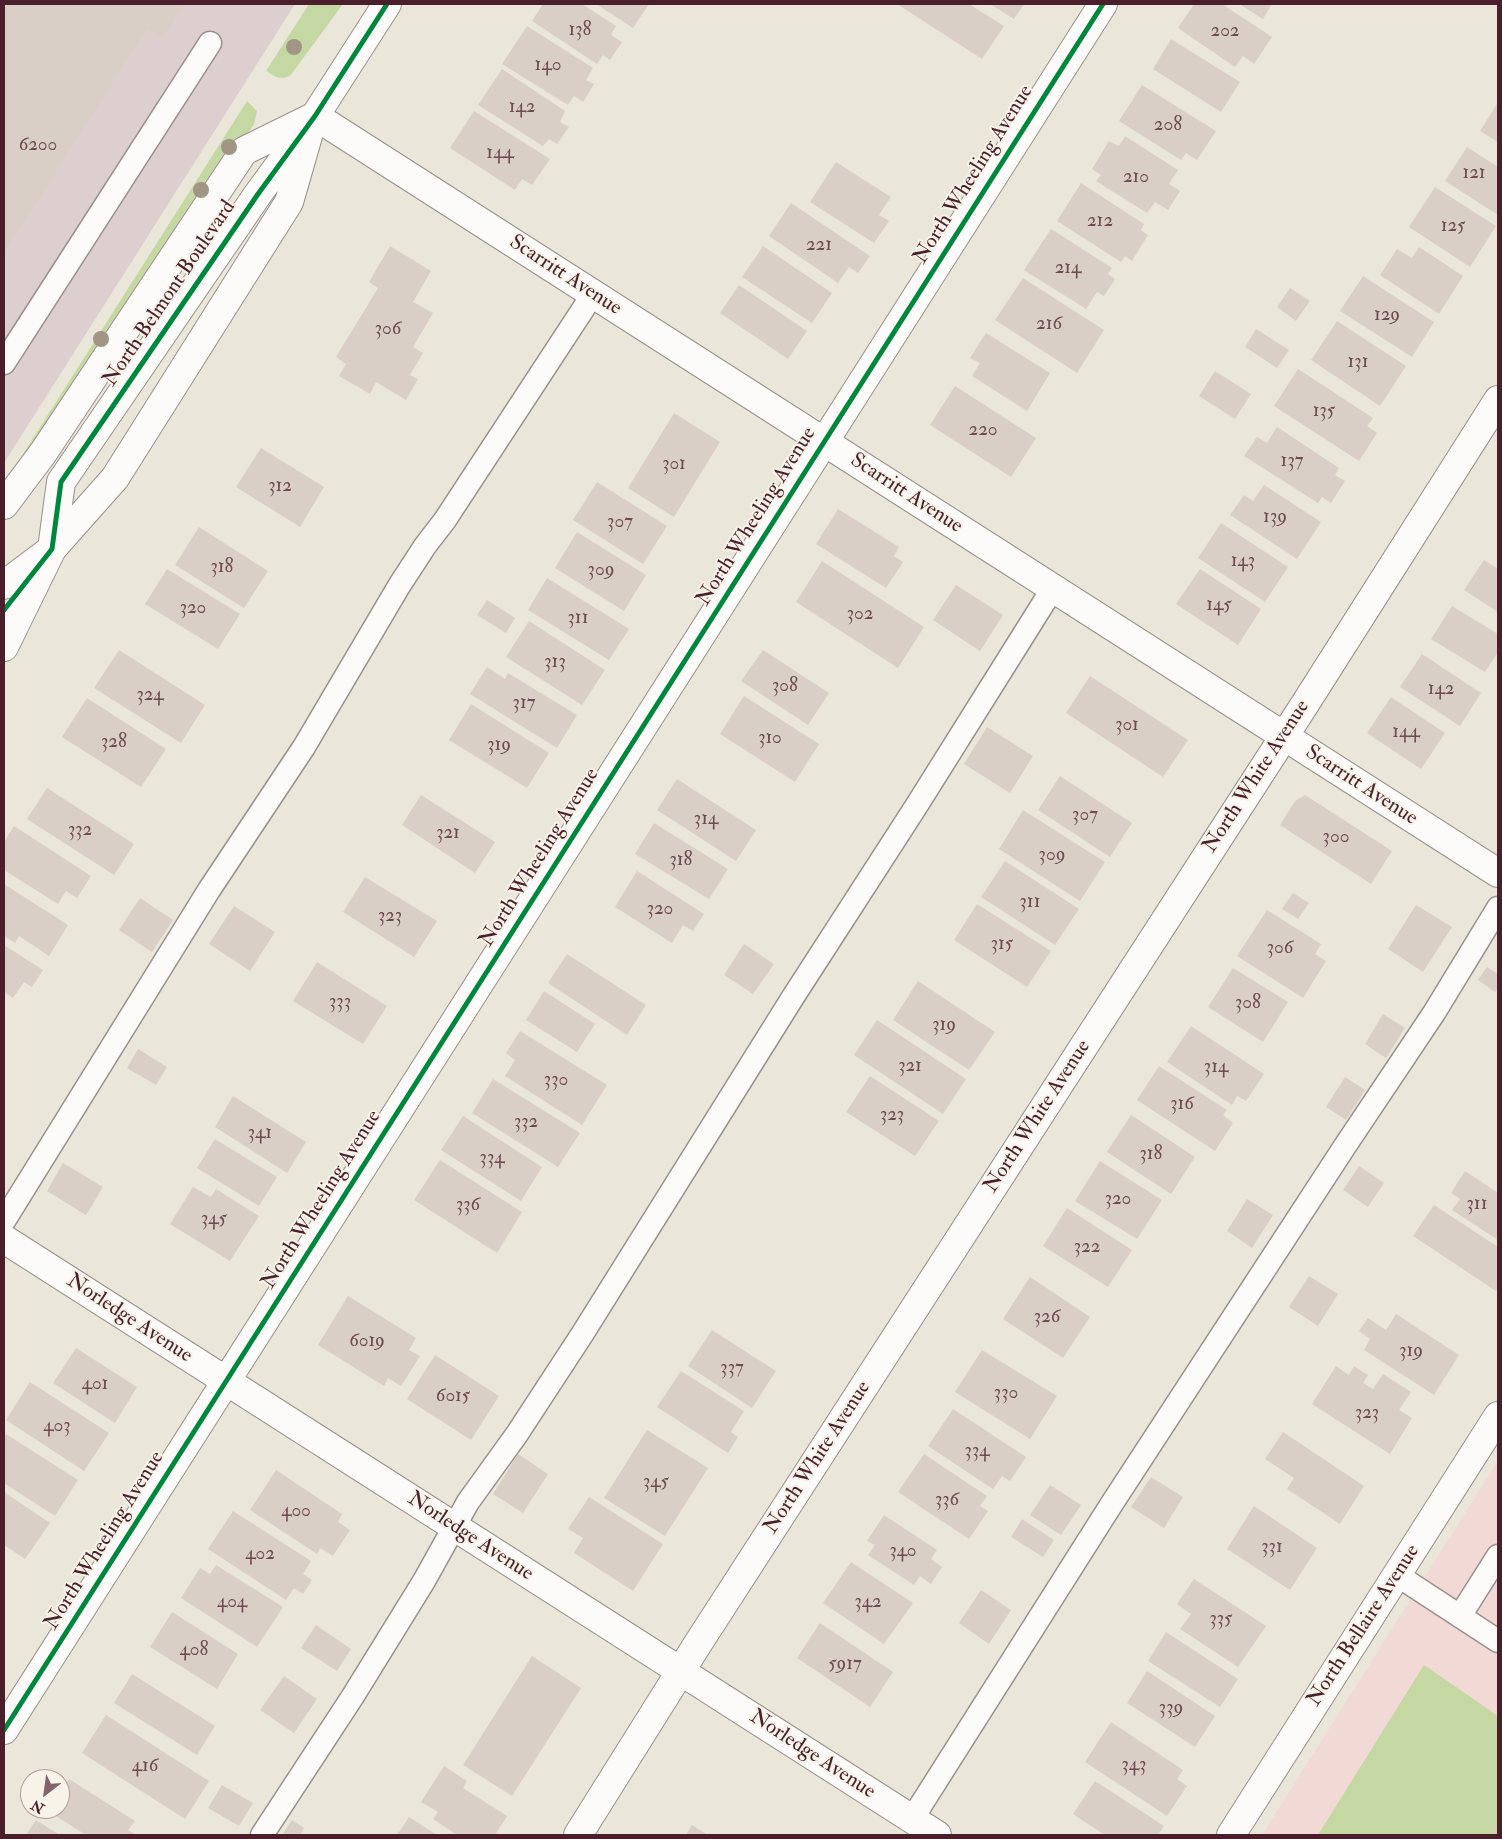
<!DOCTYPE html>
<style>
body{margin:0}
#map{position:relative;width:1502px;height:1839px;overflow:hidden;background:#eae6d9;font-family:"IM FELL Double Pica",serif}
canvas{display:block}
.frame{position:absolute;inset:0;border:5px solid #4a1f2b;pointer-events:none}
.north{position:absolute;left:20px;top:1769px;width:50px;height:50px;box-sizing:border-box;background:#f7f3e8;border:1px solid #b29e9c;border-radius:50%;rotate:210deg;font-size:14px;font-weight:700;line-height:20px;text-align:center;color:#4a1f2b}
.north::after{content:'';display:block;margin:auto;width:18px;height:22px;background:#826568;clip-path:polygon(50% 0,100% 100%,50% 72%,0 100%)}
</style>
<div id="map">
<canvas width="1502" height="1839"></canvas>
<div class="frame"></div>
<div class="north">N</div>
</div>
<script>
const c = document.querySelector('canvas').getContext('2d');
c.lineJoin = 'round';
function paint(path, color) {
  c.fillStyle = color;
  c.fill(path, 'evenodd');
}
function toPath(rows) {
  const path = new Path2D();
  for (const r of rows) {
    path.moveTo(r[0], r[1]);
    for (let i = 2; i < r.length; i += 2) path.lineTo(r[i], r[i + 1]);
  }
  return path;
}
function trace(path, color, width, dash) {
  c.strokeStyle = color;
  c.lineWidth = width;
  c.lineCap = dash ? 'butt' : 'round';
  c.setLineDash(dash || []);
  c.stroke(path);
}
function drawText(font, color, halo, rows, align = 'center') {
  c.font = font + ' "IM FELL Double Pica",serif';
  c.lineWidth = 4;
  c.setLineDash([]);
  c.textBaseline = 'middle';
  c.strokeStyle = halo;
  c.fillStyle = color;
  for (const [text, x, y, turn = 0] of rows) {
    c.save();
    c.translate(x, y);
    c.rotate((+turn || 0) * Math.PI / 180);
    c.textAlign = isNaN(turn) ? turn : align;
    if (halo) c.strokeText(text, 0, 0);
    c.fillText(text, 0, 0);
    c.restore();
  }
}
paint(toPath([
 [1498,1461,1498,1835,1262,1835]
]), '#f1d9d5');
paint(toPath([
 [4,4,295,4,4,463]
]), '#ddcfcf');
paint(toPath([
 [309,4,343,4,290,76,283,78,276,77,266,71],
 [247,101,257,111,254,124,16,483,4,484],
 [1424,1665,1498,1716,1498,1835,1318,1835]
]), '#c5d8a3');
paint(toPath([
 [4,4,184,4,162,38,147,29,4,254],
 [543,4,582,4,616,26,611,35,622,42,610,60,603,55,597,64,532,21],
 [596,4,649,4,633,28],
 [897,4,969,4,1004,26,982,59],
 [990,4,1024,4,1014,19],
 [1194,4,1222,4,1272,37,1254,64,1243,56,1235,67,1178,28],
 [1239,4,1272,4,1263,19],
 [527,26,593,68,586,80,594,84,583,102,574,96,568,105,502,64],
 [1171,39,1240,82,1221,112,1153,69],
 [502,69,565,111,560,122,569,127,557,144,549,139,543,146,478,105],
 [1142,85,1216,131,1197,160,1186,153,1181,160,1119,121],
 [1497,104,1498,105,1498,142,1480,131],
 [474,111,550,159,532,185,522,179,515,190,450,148],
 [1125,136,1178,170,1169,184,1180,191,1168,210,1155,202,1147,213,1096,181,1101,175,1092,169,1109,141,1119,146],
 [1467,147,1498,167,1498,215,1445,181],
 [836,162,891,197,879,215,889,221,874,243,810,202],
 [1081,183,1144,224,1141,230,1148,235,1132,261,1125,256,1121,262,1057,221],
 [1435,187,1496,226,1470,267,1409,227],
 [791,203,870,256,858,273,849,267,838,283,769,236],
 [1051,229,1112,268,1108,274,1115,279,1104,296,1097,292,1086,309,1024,270],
 [390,246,431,271,413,302,433,313,413,347,423,353,410,375,418,379,406,400,376,382,370,394,339,376,346,364,336,357,378,288,369,282],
 [763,246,832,293,812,323,742,277],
 [1419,247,1463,276,1439,314,1380,275,1397,249,1412,258],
 [1363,276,1434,322,1412,357,1340,311],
 [1023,278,1104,330,1077,373,995,320],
 [739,285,807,331,788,359,720,313],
 [1290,288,1310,301,1296,321,1277,307],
 [1337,321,1406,366,1380,406,1311,360],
 [1256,329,1289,350,1277,368,1245,347],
 [986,333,1050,373,1027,411,972,376,980,363,970,358],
 [1298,369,1373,418,1367,426,1377,433,1359,461,1274,406],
 [1215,371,1251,394,1235,419,1199,396],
 [955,386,1036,438,1011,477,930,425],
 [674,413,720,442,674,517,628,488],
 [1277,427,1339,468,1335,475,1345,481,1331,503,1322,497,1318,503,1244,456,1257,437,1267,443],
 [261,448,324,487,300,527,236,487],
 [597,482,667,526,643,564,573,520],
 [1264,485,1321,522,1297,559,1230,515,1244,495,1253,501],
 [838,509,899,547,894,556,903,562,886,588,816,544],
 [1221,523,1288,567,1265,602,1198,558],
 [199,527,268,571,244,608,175,565],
 [577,532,646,575,624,611,555,568],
 [1484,560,1498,569,1498,612,1464,590],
 [822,561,924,627,898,668,796,602],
 [167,569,240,614,218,649,145,604],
 [1200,569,1261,609,1238,645,1176,604],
 [547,578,629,629,609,660,528,610],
 [956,585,1003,615,980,651,933,620],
 [487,600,515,618,506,633,477,615],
 [1452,606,1498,634,1498,652,1485,672,1431,639],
 [529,621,605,670,582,705,506,657],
 [119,650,205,705,181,743,94,688],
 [763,650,829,693,808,725,741,681],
 [1422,654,1481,693,1460,726,1400,687],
 [487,667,505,679,508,673,577,715,557,748,470,694],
 [1090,676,1188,740,1163,777,1066,713],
 [744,696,819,744,795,782,720,734],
 [1391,697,1445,733,1421,769,1367,733],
 [87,698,166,749,141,787,62,737],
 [471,704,549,753,527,788,449,740],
 [987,727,1033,756,1010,793,964,764],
 [1060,776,1132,823,1110,857,1038,810],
 [677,779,756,830,736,861,657,810],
 [47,788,134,844,114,875,27,819],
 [421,795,495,842,475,873,402,825],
 [1305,795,1392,851,1371,884,1280,825,1295,801],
 [1023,810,1105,862,1080,901,999,849],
 [654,823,728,869,709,899,635,854],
 [14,826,91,876,77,898,66,891,58,904,4,870,4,842],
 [1005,861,1079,909,1055,945,981,897],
 [637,871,704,914,693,931,683,925,672,943,615,907],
 [365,877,437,921,414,957,343,912],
 [4,884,68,925,49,956,19,936,15,943,4,936],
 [1293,893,1309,903,1298,919,1282,909],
 [140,898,173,920,152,952,119,930],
 [977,904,1051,951,1027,987,954,940],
 [1416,905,1452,927,1423,972,1388,949],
 [234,906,275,932,250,971,209,944],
 [1267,910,1321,944,1315,954,1326,961,1303,998,1237,956],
 [744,944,774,964,753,994,724,975],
 [4,945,43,970,32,987,24,982,13,998,4,992],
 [567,954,646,1005,627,1035,548,983],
 [317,962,387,1006,363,1044,293,1001],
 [1487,967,1498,974,1498,988,1495,992,1478,980],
 [1233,968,1288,1002,1263,1042,1208,1007],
 [918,981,995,1032,969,1070,893,1020],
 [544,991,595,1024,577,1052,526,1020],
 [1383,1014,1405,1028,1386,1058,1365,1044],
 [877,1020,966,1079,943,1114,854,1055],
 [1191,1026,1264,1074,1246,1101,1237,1096,1232,1105,1167,1062],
 [520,1031,607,1085,582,1125,505,1076,515,1060,506,1053],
 [138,1049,167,1067,156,1085,127,1068],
 [1159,1066,1227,1110,1223,1115,1233,1123,1215,1151,1137,1100],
 [870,1076,939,1121,915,1156,846,1112],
 [1345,1077,1365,1090,1346,1120,1326,1107],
 [493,1079,580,1133,558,1167,472,1113],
 [233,1096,306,1142,287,1173,215,1127],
 [1131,1115,1195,1157,1171,1194,1107,1152],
 [463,1116,542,1167,521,1201,441,1150],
 [215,1139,277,1177,259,1206,197,1168],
 [440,1160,522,1212,497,1253,414,1200],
 [1100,1161,1162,1200,1137,1239,1075,1201],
 [63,1163,103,1187,86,1215,47,1191],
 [1359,1166,1384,1183,1368,1207,1343,1190],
 [1465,1171,1498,1193,1498,1240,1452,1210,1460,1199,1451,1193],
 [193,1187,211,1197,216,1189,259,1216,230,1261,170,1224],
 [1247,1199,1273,1215,1252,1248,1227,1231],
 [1434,1205,1498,1247,1498,1288,1496,1291,1413,1236],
 [1067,1208,1132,1250,1108,1287,1043,1246],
 [1309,1276,1338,1294,1318,1326,1289,1307],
 [1030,1277,1090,1317,1063,1358,1003,1319],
 [348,1296,416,1338,409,1350,420,1356,401,1386,388,1378,384,1386,318,1345],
 [1396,1314,1459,1355,1434,1395,1364,1350,1370,1339,1359,1331,1368,1318,1386,1330],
 [712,1330,776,1371,752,1408,688,1366],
 [76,1348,137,1387,115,1423,53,1383],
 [982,1350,1057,1396,1030,1439,955,1392],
 [435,1355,499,1396,471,1440,407,1399],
 [1336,1366,1349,1375,1354,1366,1368,1375,1363,1383,1373,1389,1383,1374,1411,1392,1399,1410,1412,1418,1390,1454,1312,1404],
 [681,1371,744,1411,731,1432,738,1437,728,1453,657,1407],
 [30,1382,109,1433,84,1471,6,1420],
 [953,1409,1026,1457,1010,1481,1002,1476,993,1489,928,1446],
 [647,1430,708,1468,665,1536,604,1498],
 [1283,1432,1364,1486,1340,1524,1287,1489,1294,1478,1265,1459],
 [6,1434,78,1480,55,1516,4,1483,4,1438],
 [518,1454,548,1474,523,1513,493,1494],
 [924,1454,987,1496,980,1506,988,1511,969,1539,898,1492],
 [276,1470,342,1514,338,1522,350,1530,333,1556,320,1548,317,1554,250,1510],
 [1151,1477,1183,1497,1164,1528,1131,1507],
 [1050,1485,1081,1505,1061,1535,1030,1515],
 [4,1492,50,1523,25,1559,4,1545],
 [589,1497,663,1544,633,1591,574,1553,583,1538,568,1529],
 [1254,1506,1317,1548,1290,1590,1227,1549],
 [233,1511,311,1561,303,1574,312,1580,303,1594,294,1588,286,1600,208,1549],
 [884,1515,937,1550,931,1559,942,1567,931,1584,920,1576,914,1585,868,1555,875,1545,867,1541],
 [1022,1519,1054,1540,1043,1557,1011,1537],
 [851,1562,913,1603,884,1644,823,1603],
 [216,1565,283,1607,257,1647,181,1598,200,1568,210,1574],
 [1194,1579,1266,1626,1238,1667,1180,1629,1191,1614,1177,1604],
 [981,1590,1011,1610,989,1644,959,1623],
 [172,1612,238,1654,217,1689,150,1647],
 [820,1623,893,1672,870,1707,797,1658],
 [316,1625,351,1649,337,1671,301,1648],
 [1166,1632,1238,1679,1220,1707,1148,1661],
 [532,1656,581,1688,512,1796,463,1765],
 [1147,1671,1215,1716,1195,1747,1127,1703],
 [132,1674,215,1726,197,1755,114,1703],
 [284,1676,317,1699,294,1733,260,1710],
 [106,1715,209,1781,185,1819,82,1753],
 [1111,1722,1183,1770,1177,1779,1187,1786,1167,1816,1085,1762],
 [444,1766,467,1781,463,1788,507,1816,495,1835,457,1835,433,1819,438,1812,421,1802],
 [69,1779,135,1821,128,1830,136,1835,86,1835,48,1811,49,1809,60,1809,60,1792],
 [1095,1781,1164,1826,1158,1835,1105,1835,1073,1814],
 [222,1785,253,1803,239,1826,208,1808],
 [409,1817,437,1835,397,1835],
 [36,1820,60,1835,26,1835],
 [292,1820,304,1828,300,1835,282,1835],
 [692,1825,708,1835,686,1835]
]), '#dacfc6');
const service = toPath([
 [4,363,210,43],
 [4,1221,209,890,304,747,399,586,425,546,445,520,593,294],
 [1397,1575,1498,1641],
 [1460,1616,1498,1556],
 [912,1819,1111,1505,1345,1146,1434,1013,1498,908],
 [262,1835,353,1696,424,1581,468,1502,517,1434,583,1333,793,997,917,805,1053,588]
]);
const minor = toPath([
 [315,116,1498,873],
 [4,1239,937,1835],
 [4,1730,1103,4],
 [578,1835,697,1645,1305,704,1498,400],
 [1231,1835,1498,1416]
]);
const tertiary = toPath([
 [4,647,52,549]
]);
const secondary = toPath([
 [4,505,43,453,244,151,311,118],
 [52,549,61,482,258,194,315,116,387,4],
 [4,585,52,549,115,478,289,202,308,136]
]);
trace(service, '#99908b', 25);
trace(minor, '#99908b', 30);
trace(tertiary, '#99908b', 30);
trace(secondary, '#99908b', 30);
trace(service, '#fcfbf9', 22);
trace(minor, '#fcfbf9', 28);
trace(tertiary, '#fcfbf9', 28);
trace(secondary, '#fcfbf9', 28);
trace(toPath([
 [4,610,52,549,61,482,258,194,315,116,387,4],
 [4,1730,1103,4]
]), '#00873e', 5);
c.fillStyle = '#a19586';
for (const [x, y] of [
 [294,47],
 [229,147],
 [201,190],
 [101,339]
]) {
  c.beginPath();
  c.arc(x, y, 8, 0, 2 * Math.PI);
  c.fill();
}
drawText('19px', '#6e4b52', null, [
 ["138",580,31],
 ["202",1225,32],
 ["140",548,66],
 ["142",522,108],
 ["208",1168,126],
 ["6200",38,146],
 ["144",500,154],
 ["121",1474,174],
 ["210",1136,178],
 ["212",1100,222],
 ["125",1453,227],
 ["221",819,246],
 ["214",1068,269],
 ["129",1387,316],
 ["216",1049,325],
 ["306",388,330],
 ["131",1358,363],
 ["135",1324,412],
 ["220",983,431],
 ["137",1292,462],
 ["301",674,465],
 ["312",280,487],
 ["139",1275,518],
 ["307",620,523],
 ["143",1243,562],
 ["318",222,568],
 ["309",601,571],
 ["145",1219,606],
 ["320",193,609],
 ["302",860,615],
 ["311",578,619],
 ["313",555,663],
 ["308",785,687],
 ["142",1441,690],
 ["324",150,696],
 ["317",524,704],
 ["301",1127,726],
 ["144",1406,733],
 ["310",770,739],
 ["328",114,743],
 ["319",499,746],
 ["307",1085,816],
 ["314",706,820],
 ["332",80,831],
 ["321",448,834],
 ["300",1336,838],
 ["309",1052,856],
 ["318",681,861],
 ["311",1030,903],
 ["320",660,910],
 ["323",390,917],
 ["315",1002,945],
 ["306",1280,949],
 ["333",340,1003],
 ["308",1248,1004],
 ["319",944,1026],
 ["321",910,1067],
 ["314",1216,1068],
 ["330",556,1081],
 ["316",1182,1105],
 ["323",892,1116],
 ["332",526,1123],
 ["341",260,1134],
 ["318",1151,1155],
 ["334",492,1159],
 ["320",1118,1200],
 ["311",1477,1205],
 ["336",468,1206],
 ["345",214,1220],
 ["322",1087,1248],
 ["326",1047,1318],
 ["6019",367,1342],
 ["319",1411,1352],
 ["337",732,1369],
 ["401",95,1385],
 ["330",1006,1394],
 ["6015",453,1397],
 ["323",1367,1414],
 ["403",57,1427],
 ["334",977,1452],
 ["345",656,1483],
 ["336",947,1501],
 ["400",296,1512],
 ["331",1272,1548],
 ["340",903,1552],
 ["402",260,1555],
 ["404",232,1603],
 ["342",868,1603],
 ["335",1221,1620],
 ["408",194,1651],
 ["5917",845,1665],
 ["339",1171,1709],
 ["343",1134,1766],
 ["416",145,1767]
]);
drawText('21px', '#4a1f2b', '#f7f3e8', [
 ["North Wheeling Avenue",974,175,-58],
 ["Scarritt Avenue",565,276,33],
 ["North Belmont Boulevard",170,294,-56],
 ["Scarritt Avenue",906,494,33],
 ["North Wheeling Avenue",757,517,-58],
 ["North White Avenue",1257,777,-57],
 ["Scarritt Avenue",1361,786,33],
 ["North Wheeling Avenue",540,858,-58],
 ["North White Avenue",1038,1117,-57],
 ["North Wheeling Avenue",322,1200,-58],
 ["Norledge Avenue",129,1319,33],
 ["North White Avenue",818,1458,-57],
 ["Norledge Avenue",470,1537,33],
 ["North Wheeling Avenue",105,1541,-58],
 ["North Bellaire Avenue",1364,1626,-57],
 ["Norledge Avenue",812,1755,33]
]);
</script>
